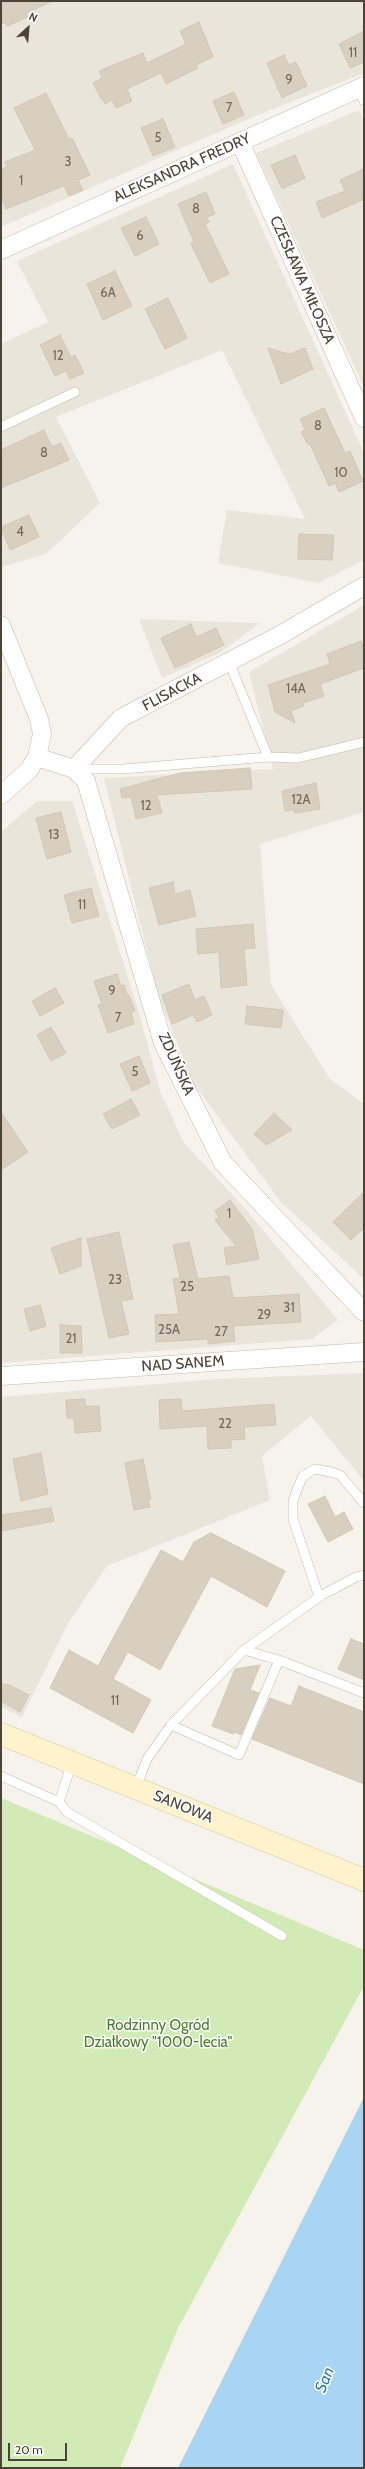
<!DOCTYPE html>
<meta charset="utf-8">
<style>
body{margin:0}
#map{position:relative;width:365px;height:2469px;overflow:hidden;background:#f6f3ec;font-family:Cabin,sans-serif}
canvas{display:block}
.frame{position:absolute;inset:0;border:2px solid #4b4439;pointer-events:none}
.north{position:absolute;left:8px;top:8px;width:40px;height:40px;-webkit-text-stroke:3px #fff;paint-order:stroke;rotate:26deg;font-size:11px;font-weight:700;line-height:16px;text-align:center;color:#4b4439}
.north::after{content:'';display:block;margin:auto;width:14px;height:18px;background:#4b4439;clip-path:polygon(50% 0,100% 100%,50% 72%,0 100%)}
.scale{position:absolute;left:8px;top:2443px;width:59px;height:18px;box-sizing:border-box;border:2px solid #4b4439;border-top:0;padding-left:5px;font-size:12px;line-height:14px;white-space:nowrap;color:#4b4439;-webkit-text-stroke:3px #fff;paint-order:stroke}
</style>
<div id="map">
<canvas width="365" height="2469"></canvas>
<div class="frame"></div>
<div class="north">N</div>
<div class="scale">20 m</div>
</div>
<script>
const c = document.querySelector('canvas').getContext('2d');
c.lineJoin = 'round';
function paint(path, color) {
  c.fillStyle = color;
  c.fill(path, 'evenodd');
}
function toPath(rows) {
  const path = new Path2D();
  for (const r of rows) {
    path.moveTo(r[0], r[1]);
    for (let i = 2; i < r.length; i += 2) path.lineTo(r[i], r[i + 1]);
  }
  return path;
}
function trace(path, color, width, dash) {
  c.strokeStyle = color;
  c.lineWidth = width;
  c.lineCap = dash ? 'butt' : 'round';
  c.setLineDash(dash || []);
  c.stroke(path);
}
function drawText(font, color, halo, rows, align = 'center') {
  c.font = font + ' Cabin,sans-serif';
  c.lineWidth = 3;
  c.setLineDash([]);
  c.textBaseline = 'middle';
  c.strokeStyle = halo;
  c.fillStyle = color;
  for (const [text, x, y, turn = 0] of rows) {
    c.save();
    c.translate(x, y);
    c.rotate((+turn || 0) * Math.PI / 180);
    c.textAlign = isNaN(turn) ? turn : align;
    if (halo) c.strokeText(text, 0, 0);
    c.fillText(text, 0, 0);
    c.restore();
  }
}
paint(toPath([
 [1,1,364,1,364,73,260,114,1,227],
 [359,110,364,121,364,387,256,153],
 [233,164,364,453,364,560,319,583,218,563,227,510,305,519,222,350,56,417,100,503,46,554,1,567,1,344,48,322,17,261],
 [364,605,364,812,260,844,271,985,330,1079,364,1104,364,1279,281,1202,193,1083,158,995,104,778,273,769,249,672],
 [139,619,260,623,220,653,162,678],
 [37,801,72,801,138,1009,160,1091,184,1143,242,1205,338,1320,312,1339,1,1363,1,832],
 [364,1373,364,1481,311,1416,262,1456,270,1500,107,1566,68,1623,22,1717,1,1707,1,1397,217,1379]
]), '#eae5da');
paint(toPath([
 [1,1798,364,1950,364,1986,178,2328,120,2468,1,2468]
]), '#d2eab5');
paint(toPath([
 [364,2097,364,2468,178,2468]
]), '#a9d4f2');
const building = toPath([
 [1,1,53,1,26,13,28,17,7,26,5,22,1,24,1,1],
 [199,22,213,57,196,65,198,68,166,84,161,73,127,89,132,101,116,108,112,100,105,104,102,98,101,99,93,83,102,78,99,71,143,53,147,63,186,44,180,31,199,22],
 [364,31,364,62,350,68,339,44,364,31],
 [284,55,289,65,296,62,307,86,282,98,267,63,284,55],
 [234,92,244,115,223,124,213,101,234,92],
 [46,93,69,139,72,138,90,175,78,180,83,190,69,196,64,186,6,209,1,196,1,169,7,167,5,162,35,150,14,108,46,93],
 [163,119,175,147,153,156,141,128,163,119],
 [295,155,305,178,282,189,271,165,295,155],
 [364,169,364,199,322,218,316,202,345,191,340,180,364,169],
 [206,192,215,214,207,217,209,222,205,224,229,274,210,283,191,244,194,242,178,204,206,192],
 [146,217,159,244,135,256,121,228,146,217],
 [115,271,132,306,103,320,87,284,115,271],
 [168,298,187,338,165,349,145,309,168,298],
 [60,335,71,357,75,355,84,373,70,379,66,371,55,376,40,345,60,335],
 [268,348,289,354,305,348,313,369,281,384,268,348],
 [324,408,345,453,350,451,363,481,339,492,335,483,329,486,310,444,308,445,301,432,305,430,300,419,324,408],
 [44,430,52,447,61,443,69,460,1,488,1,450,44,430],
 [29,515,39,537,10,550,1,527,29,515],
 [299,534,334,535,332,560,298,559,299,534],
 [191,624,196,637,216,628,224,645,175,668,161,638,191,624],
 [361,641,364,650,364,668,320,684,324,696,303,703,304,706,291,711,295,723,275,712,268,685,330,664,327,654,361,641],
 [250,768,252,789,157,795,162,813,136,819,131,797,122,798,120,789,180,773,250,768],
 [316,783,320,809,295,813,294,810,285,811,282,791,316,783],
 [61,812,71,852,47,859,36,818,61,812],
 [173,882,175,894,190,890,196,916,159,925,149,888,173,882],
 [91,888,99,916,72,923,64,895,91,888],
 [253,924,255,948,244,949,247,985,221,988,219,952,198,954,196,929,253,924],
 [117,974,121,986,124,985,127,995,129,995,135,1011,131,1013,134,1024,108,1033,98,1005,102,1004,94,981,117,974],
 [189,984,195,1000,204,996,212,1015,197,1022,193,1015,172,1024,162,995,189,984],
 [55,988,64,1003,40,1016,32,1001,55,988],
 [247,1006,283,1010,281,1028,245,1024,247,1006],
 [51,1027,66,1053,51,1061,37,1035,51,1027],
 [139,1056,150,1083,132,1091,120,1064,139,1056],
 [131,1099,140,1115,112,1129,103,1114,131,1099],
 [1,1112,28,1152,1,1170,1,1112],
 [274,1113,292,1130,266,1145,254,1134,274,1113],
 [364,1192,364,1228,351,1240,333,1222,364,1192],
 [230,1200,252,1229,259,1259,227,1265,224,1248,236,1246,215,1220,219,1217,215,1211,230,1200],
 [119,1232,133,1299,121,1301,129,1334,109,1338,87,1239,119,1232],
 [81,1238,81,1266,60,1274,51,1248,81,1238],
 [189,1242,198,1279,229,1276,233,1298,299,1294,301,1322,233,1326,235,1341,208,1344,208,1339,156,1342,155,1315,179,1314,173,1279,180,1278,173,1245,189,1242],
 [40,1305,46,1326,30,1331,24,1309,40,1305],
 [60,1325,81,1326,82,1353,60,1353,60,1325],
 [85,1399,85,1406,99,1406,101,1431,75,1433,74,1418,67,1418,66,1400,85,1399],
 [181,1399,182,1411,274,1404,276,1425,244,1427,245,1439,231,1440,231,1448,208,1449,207,1426,160,1429,159,1400,181,1399],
 [41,1453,48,1494,21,1501,13,1459,41,1453],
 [143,1459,151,1499,148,1500,150,1507,134,1510,125,1463,143,1459],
 [325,1496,335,1517,344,1512,353,1529,328,1542,308,1504,325,1496],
 [51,1508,54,1521,1,1531,1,1515,51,1508],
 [211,1533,285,1571,267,1607,211,1576,160,1670,128,1652,113,1679,151,1700,133,1733,50,1688,69,1650,98,1666,161,1550,183,1562,194,1542,211,1533],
 [351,1639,364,1644,364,1680,338,1669,351,1639],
 [260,1665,250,1690,259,1693,241,1735,234,1732,233,1734,212,1726,235,1669,260,1665],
 [1,1683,6,1685,7,1684,29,1695,20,1712,1,1701,1,1683],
 [299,1686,364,1712,364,1784,252,1739,270,1698,291,1706,299,1686]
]);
paint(building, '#d8cfc1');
trace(building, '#d3c7b4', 1);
const lane = toPath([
 [357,89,364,101],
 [1,427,75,392],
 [229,662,268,757],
 [75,769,123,769,268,757,298,758,364,742],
 [319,1597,293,1519,293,1501,298,1487,303,1476,315,1469,331,1472,340,1475,364,1503],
 [244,1650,322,1595,356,1577,364,1575],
 [279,1660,364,1693],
 [72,1763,59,1802,67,1812,282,1936],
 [1,1776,59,1802],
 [136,1788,147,1759,171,1725,239,1755,279,1660,244,1650,171,1725]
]);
const street = toPath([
 [240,142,364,418],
 [1,250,364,86],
 [1,625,39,719,42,734,37,757,29,770,1,795],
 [37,757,74,769,121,718,282,634,364,586],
 [74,769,86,781,163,1043,223,1163,364,1312],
 [1,1376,364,1352]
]);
const secondary = toPath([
 [1,1734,364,1880]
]);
trace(lane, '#c2bbae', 10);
trace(street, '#c2bbae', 19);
trace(secondary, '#d6c79b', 23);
trace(lane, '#fff', 9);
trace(street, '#fff', 18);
trace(secondary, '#fff3cd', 22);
drawText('13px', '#6e675b', null, [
 ["11",353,53],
 ["9",289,80],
 ["7",229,108],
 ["5",158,138],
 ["3",68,162],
 ["1",21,181],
 ["8",196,209],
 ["6",140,236],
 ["6A",108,293],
 ["12",58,356],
 ["8",318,426],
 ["8",44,453],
 ["10",341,473],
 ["4",20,532],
 ["14A",296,689],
 ["12A",301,800],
 ["12",146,806],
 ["13",54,835],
 ["11",82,905],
 ["9",112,991],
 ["7",118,1018],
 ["5",135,1072],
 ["1",229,1214],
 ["23",115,1280],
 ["25",187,1287],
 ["31",289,1308],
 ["29",264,1315],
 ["25A",169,1330],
 ["27",221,1332],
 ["21",71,1339],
 ["22",225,1424],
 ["11",115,1701]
]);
drawText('15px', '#4b4439', '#fff', [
 ["ALEKSANDRA FREDRY",182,168,-24],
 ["CZESŁAWA MIŁOSZA",302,280,66],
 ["FLISACKA",172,692,-28],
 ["ZDUŃSKA",176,1064,66],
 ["NAD SANEM",183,1364,-4],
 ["SANOWA",183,1807,22]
]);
drawText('15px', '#4a7f2a', '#fff', [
 ["Rodzinny Ogród",158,2026],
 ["Działkowy \"1000-lecia\"",158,2043]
]);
drawText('italic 16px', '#2e7ab2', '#fff', [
 ["San",325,2380,-68]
]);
</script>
